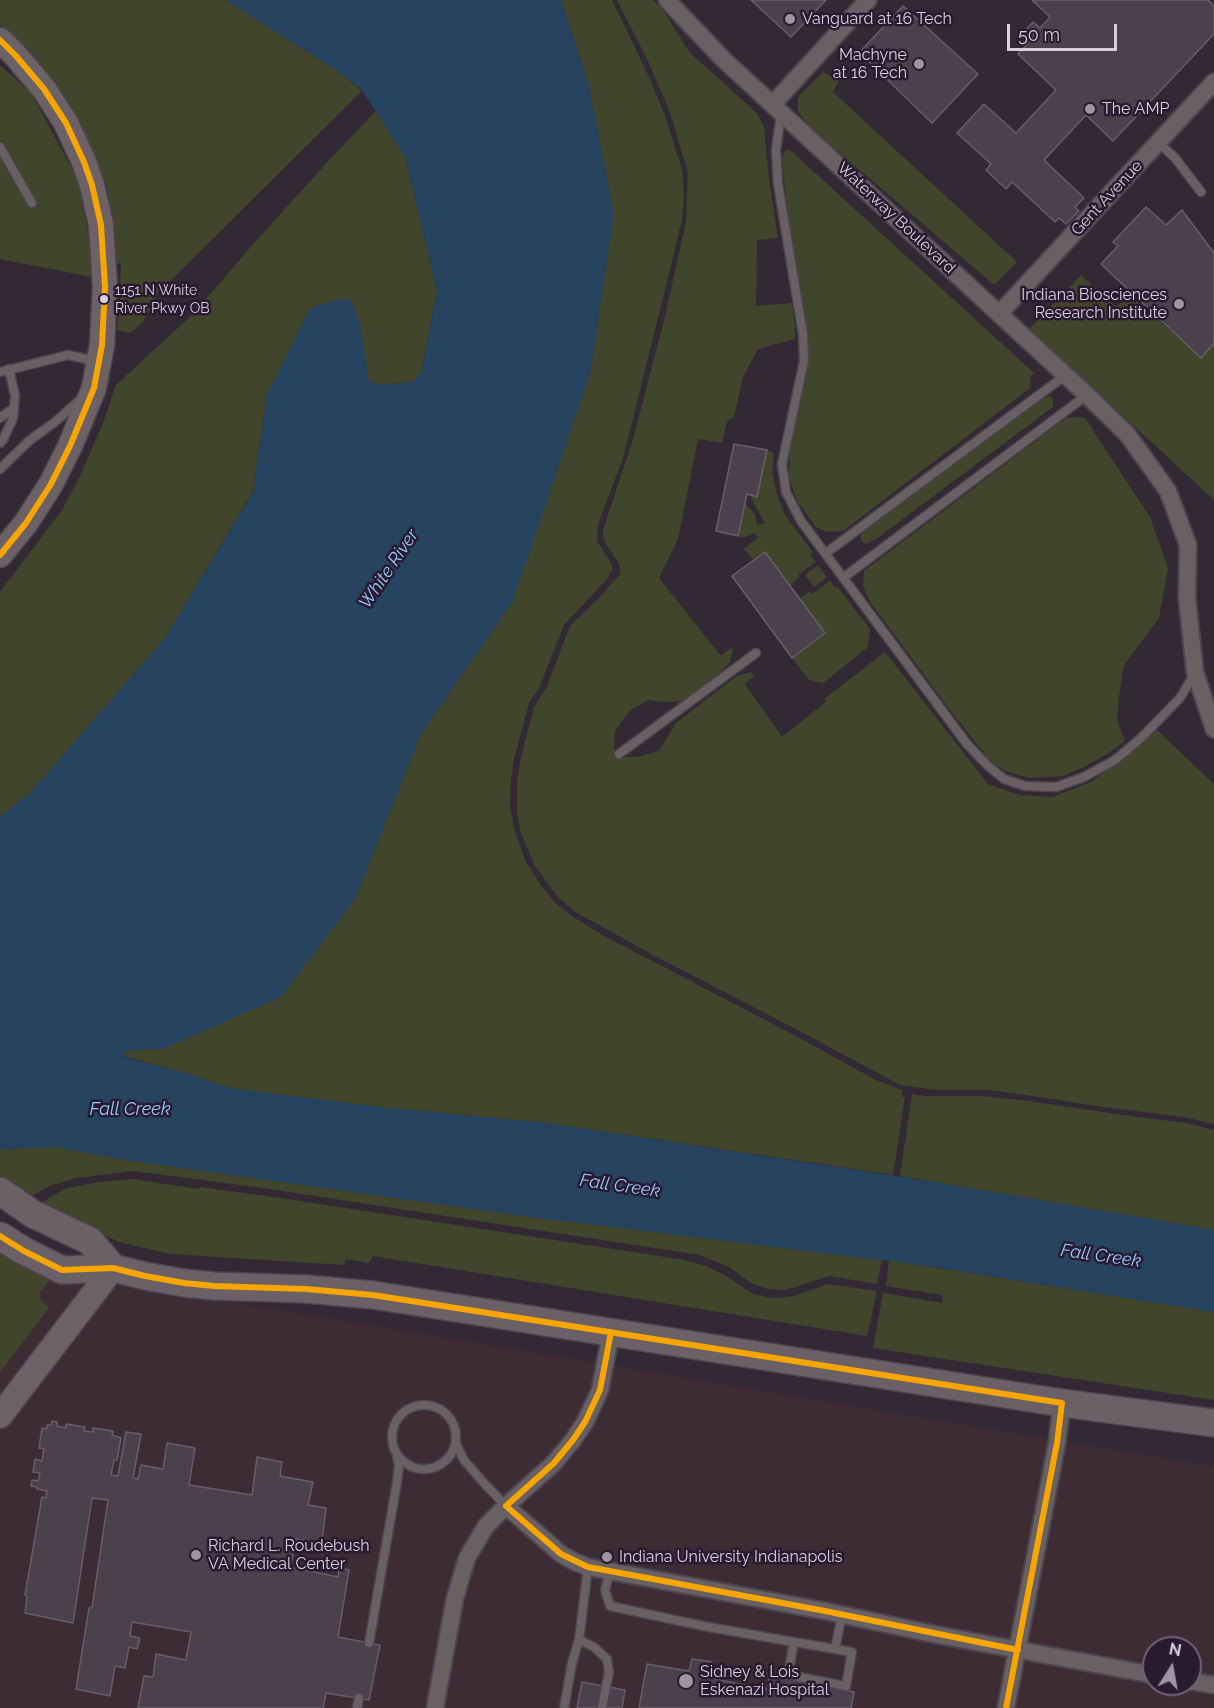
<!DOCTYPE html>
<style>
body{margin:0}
#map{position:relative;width:1214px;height:1708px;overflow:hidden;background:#322935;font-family:Raleway,sans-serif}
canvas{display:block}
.north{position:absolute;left:1142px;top:1636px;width:60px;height:60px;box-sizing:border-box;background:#2a1a30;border:2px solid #706275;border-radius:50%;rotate:11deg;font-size:16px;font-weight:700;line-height:24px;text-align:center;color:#d9cedc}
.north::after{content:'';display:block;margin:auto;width:21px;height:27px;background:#9f94a2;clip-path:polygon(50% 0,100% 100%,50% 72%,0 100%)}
.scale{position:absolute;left:1007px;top:24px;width:110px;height:27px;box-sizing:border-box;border:3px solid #d9cedc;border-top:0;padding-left:8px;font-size:18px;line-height:21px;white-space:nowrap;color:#d9cedc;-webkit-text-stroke:4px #2a1a30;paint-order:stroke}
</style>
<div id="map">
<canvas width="1214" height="1708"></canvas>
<div class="north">N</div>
<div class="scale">50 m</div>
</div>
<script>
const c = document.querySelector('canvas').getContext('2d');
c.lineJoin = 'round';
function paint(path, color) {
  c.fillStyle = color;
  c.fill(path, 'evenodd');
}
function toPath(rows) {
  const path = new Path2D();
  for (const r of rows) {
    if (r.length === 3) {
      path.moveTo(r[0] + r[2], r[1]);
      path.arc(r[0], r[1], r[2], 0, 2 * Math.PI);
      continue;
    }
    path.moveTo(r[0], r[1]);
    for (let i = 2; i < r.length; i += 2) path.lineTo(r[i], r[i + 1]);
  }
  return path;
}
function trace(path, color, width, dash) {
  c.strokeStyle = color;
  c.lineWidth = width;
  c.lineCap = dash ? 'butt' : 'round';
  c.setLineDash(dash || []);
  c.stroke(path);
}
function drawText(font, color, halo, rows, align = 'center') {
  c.font = font + ' Raleway,sans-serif';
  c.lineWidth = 5;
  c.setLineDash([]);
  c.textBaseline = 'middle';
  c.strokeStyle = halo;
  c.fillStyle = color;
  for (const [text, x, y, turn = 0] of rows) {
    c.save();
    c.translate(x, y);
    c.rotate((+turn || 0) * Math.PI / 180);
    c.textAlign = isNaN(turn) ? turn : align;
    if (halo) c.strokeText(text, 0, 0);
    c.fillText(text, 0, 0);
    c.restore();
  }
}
paint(toPath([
 [0,1263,1214,1466,1214,1708,0,1708],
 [1154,1648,1190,1648,1190,1684,1154,1684]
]), '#3d2c34');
paint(toPath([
 [0,0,226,0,339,72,362,91,157,294,143,322,130,333,117,330,119,311,121,263,116,264,113,223,106,183,88,142,63,94,26,47,0,25],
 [561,0,612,0,649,77,664,113,682,169,684,194,682,219,672,261,629,435,622,461,598,524,597,541,610,561,613,568,607,579,564,625,540,686,529,703,514,759,511,780,510,806,514,828,525,860,540,884,556,904,576,919,608,938,794,1035,878,1081,902,1090,902,1097,905,1097,893,1175,547,1123,380,1107,234,1089,185,1073,120,1055,130,1050,163,1049,355,899,421,734,513,601,589,86],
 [617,0,653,0,664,12,690,53,756,112,764,127,769,179,778,238,757,240,756,306,792,303,795,328,795,339,758,349,743,377,734,417,727,421,722,443,698,439,678,539,659,578,721,656,732,647,733,649,730,662,699,693,683,701,664,702,648,700,629,711,615,731,614,753,623,757,637,757,659,751,676,723,737,676,751,672,754,676,745,684,782,737,826,702,824,699,885,652,988,784,1020,795,1052,797,1091,782,1157,730,1214,784,1214,1124,1184,1117,1103,1107,1026,1095,989,1090,936,1090,900,1085,809,1036,640,948,574,911,558,897,535,866,521,833,517,813,517,782,521,757,534,707,547,686,570,626,598,599,620,574,620,568,618,562,606,544,603,536,603,530,633,440,665,316,686,222,688,172,669,110,648,61],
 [0,65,31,93,79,182,92,257,92,277,0,259],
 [823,72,839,80,833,92,1017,262,994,285,812,129,798,112,798,97],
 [376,111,405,157,437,290,422,370,413,382,380,385,369,380,365,360,267,395,253,491,165,638,31,792,0,817,0,592,62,510,81,474,103,423,116,385,193,314,255,242,332,157],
 [789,149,1034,373,1030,378,1030,388,843,531,827,532,816,527,798,502,789,478,790,447,808,347,806,326,789,225,782,160,784,152],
 [1081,275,1116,307,1129,294,1200,357,1214,343,1214,500,1029,329],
 [1045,397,1051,397,1053,400,1053,407,876,539,866,544,861,541,861,533],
 [1078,417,1085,418,1150,517,1168,568,1159,618,1124,665,1119,696,1117,720,1125,741,1107,754,1086,766,1063,776,1029,778,1005,771,991,762,950,710,870,602,863,586,864,571,1066,418],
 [767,450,774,453,772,472,778,498,786,517,813,552,810,555,816,562,799,574,799,577,790,586,765,552,754,560,744,549,758,538,755,533,743,538,738,536,745,503,755,514,757,525,765,523,752,500,751,495,757,496],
 [818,565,827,577,814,587,805,575],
 [830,581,835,588,837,586,870,629,868,647,823,683,809,680,792,658,799,599,810,591,812,594],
 [912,1094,924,1096,982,1096,1029,1101,1130,1116,1186,1123,1214,1130,1214,1230,900,1176],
 [56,1147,126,1160,516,1215,882,1260,877,1284,829,1276,786,1290,768,1289,751,1283,729,1267,700,1255,263,1188,134,1171,76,1178,50,1186,35,1194,29,1199,0,1179,0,1149],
 [132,1179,199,1189,200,1187,280,1198,685,1260,706,1266,725,1275,753,1294,767,1297,779,1298,794,1296,827,1284,877,1291,867,1336,373,1256,369,1263,346,1259,344,1265,170,1254,119,1242,45,1207,41,1203,64,1189,98,1182],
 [0,1251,51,1279,40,1291,39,1298,49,1308,0,1372],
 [889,1260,1214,1312,1214,1400,873,1348,883,1293,943,1303,942,1295,886,1286]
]), '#40452c');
paint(toPath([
 [226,0,561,0,589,86,614,214,591,370,513,601,421,734,355,899,281,997,163,1049,130,1050,121,1056,185,1073,234,1089,380,1107,547,1123,935,1182,1214,1230,1214,1312,922,1265,516,1215,126,1160,56,1147,0,1149,0,817,31,792,165,638,253,492,267,395,310,308,341,299,351,301,360,322,369,380,380,385,413,382,422,370,437,290,405,157,362,90,339,72]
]), '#264460');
const building = toPath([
 [751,0,826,0,791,37,751,0],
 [1032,0,1208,0,1214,6,1214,34,1113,141,1086,115,1044,160,1084,198,1075,207,1079,211,1066,224,1059,218,1055,222,1012,182,1006,189,986,170,991,164,957,133,984,104,1016,133,1056,90,1018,54,1030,41,1022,34,1033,22,1040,28,1050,17,1032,0],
 [903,6,978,74,932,123,861,54,857,55,903,6],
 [1146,207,1166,225,1182,210,1214,253,1214,343,1201,358,1101,264,1118,246,1113,242,1146,207],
 [734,444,767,450,757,497,747,494,738,536,716,531,734,444],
 [765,552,825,633,792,658,732,576,765,552],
 [52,1421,57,1422,57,1426,66,1428,66,1424,85,1427,84,1431,93,1432,93,1428,113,1431,112,1435,121,1438,117,1460,114,1460,111,1475,118,1476,126,1432,141,1434,133,1478,138,1479,141,1465,163,1469,167,1443,195,1448,189,1485,252,1495,257,1457,282,1462,280,1476,313,1482,308,1505,326,1508,322,1542,295,1539,291,1567,338,1577,339,1568,349,1570,338,1637,380,1645,369,1700,326,1693,323,1708,138,1708,144,1676,153,1677,156,1654,186,1660,191,1632,132,1622,130,1636,140,1638,137,1649,129,1647,125,1668,115,1666,110,1696,76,1689,89,1608,92,1608,108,1500,92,1498,73,1623,25,1613,27,1597,25,1595,42,1497,46,1498,47,1491,37,1489,37,1487,31,1486,32,1480,38,1481,40,1473,33,1472,35,1459,42,1461,44,1449,39,1448,42,1428,47,1429,47,1425,51,1425,52,1421],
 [692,1659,712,1662,709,1678,767,1689,770,1676,854,1692,851,1708,639,1708,647,1664,689,1671,692,1659],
 [582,1682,625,1690,622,1708,577,1708,582,1682]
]);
paint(building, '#4a414d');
trace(building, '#665e69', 1.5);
const lane = toPath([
 [781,114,776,150,778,184,803,334,804,361,782,464,786,492,801,521,967,744,988,766,1004,779,1025,786,1056,787,1084,777,1115,760,1140,739,1180,698,1195,673],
 [1159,143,1175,158,1201,192],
 [0,147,32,203],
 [0,372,68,355,96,361],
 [0,418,14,408],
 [0,443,3,440,13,418,15,396,9,369],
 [0,469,30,440,55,422,82,398],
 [826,553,1066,375],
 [843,578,1087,395],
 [619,754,756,653],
 [424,1437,32],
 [456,1444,464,1460,483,1482,506,1506],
 [588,1567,579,1640,594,1647,607,1659,609,1672,602,1708],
 [610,1571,605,1590,610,1606,703,1626,794,1642,835,1649,852,1652,846,1686,788,1675,794,1642],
 [369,1643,397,1482,399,1466,397,1457],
 [835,1649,842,1615],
 [357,1708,359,1698],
 [564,1708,572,1663,579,1640]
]);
const street = toPath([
 [667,0,723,59,1087,395,1127,434,1168,491,1188,545,1187,598,1195,672,1214,729],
 [773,104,868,0],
 [999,314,1214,82],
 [506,1506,561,1554,575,1562,588,1567,825,1611,938,1635,1154,1675],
 [1190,1681,1214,1685],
 [435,1708,455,1598,467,1558,486,1526,506,1506,554,1463,573,1440,585,1422,600,1390,611,1332],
 [1006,1708,1057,1443,1062,1403]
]);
const secondary = toPath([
 [0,40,16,56,44,89,66,123,84,162,92,185,101,225,105,287,102,345,94,388,70,446,51,484,26,523,0,555],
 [0,1416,113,1268]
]);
const primary = toPath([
 [0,1191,33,1214,90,1241,113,1268],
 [0,1236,24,1251,62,1270,113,1268,145,1276,184,1283,214,1286,306,1289,373,1295,1062,1403,1214,1423]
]);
trace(lane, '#4c444f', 11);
trace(street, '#4c444f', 20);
trace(secondary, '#4c444f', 27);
trace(primary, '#4c444f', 30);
trace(lane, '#686063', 8);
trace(street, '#686063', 16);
trace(secondary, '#6c6266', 24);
trace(primary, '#6a6066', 27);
trace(toPath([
 [0,40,16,56,44,89,66,123,84,162,92,185,101,225,105,287,102,345,94,388,70,446,51,484,26,523,0,555],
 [0,1236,24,1251,62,1270,113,1268,145,1276,184,1283,214,1286,306,1289,373,1295,1062,1403,1057,1443,1006,1708],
 [611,1332,600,1390,585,1422,573,1440,554,1463,506,1506,561,1554,588,1567,820,1610,1018,1650]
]), '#f7a600', 6);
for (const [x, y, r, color] of [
 [790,19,6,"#9f94a2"],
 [919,64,6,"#9f94a2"],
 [1090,109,6,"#9f94a2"],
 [104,299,5,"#d9cedc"],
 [1179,304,6,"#9f94a2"],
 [196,1555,6,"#9f94a2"],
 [607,1557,6,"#9f94a2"],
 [686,1681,8,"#9f94a2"]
]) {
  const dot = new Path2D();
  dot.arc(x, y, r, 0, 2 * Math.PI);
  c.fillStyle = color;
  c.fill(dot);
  trace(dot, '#2a1a30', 2);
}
drawText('14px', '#d9cedc', '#2a1a30', [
 ["1151 N White",115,291],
 ["River Pkwy OB",115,309]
], 'left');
drawText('16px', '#d9cedc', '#2a1a30', [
 ["Vanguard at 16 Tech",802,19],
 ["Machyne",907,55,"right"],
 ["at 16 Tech",907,73,"right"],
 ["The AMP",1102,109],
 ["Indiana Biosciences",1167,295,"right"],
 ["Research Institute",1167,313,"right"],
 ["Richard L. Roudebush",208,1546],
 ["VA Medical Center",208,1564],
 ["Indiana University Indianapolis",619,1557],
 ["Sidney & Lois",700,1672],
 ["Eskenazi Hospital",700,1690]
], 'left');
drawText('16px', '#d9cedc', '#2a1a30', [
 ["Gent Avenue",1107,198,-47],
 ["Waterway Boulevard",896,218,43]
]);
drawText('italic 18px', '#91cafe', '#2a1a30', [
 ["White River",389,569,-56],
 ["Fall Creek",130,1110],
 ["Fall Creek",620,1186,8],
 ["Fall Creek",1101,1256,8]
]);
</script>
